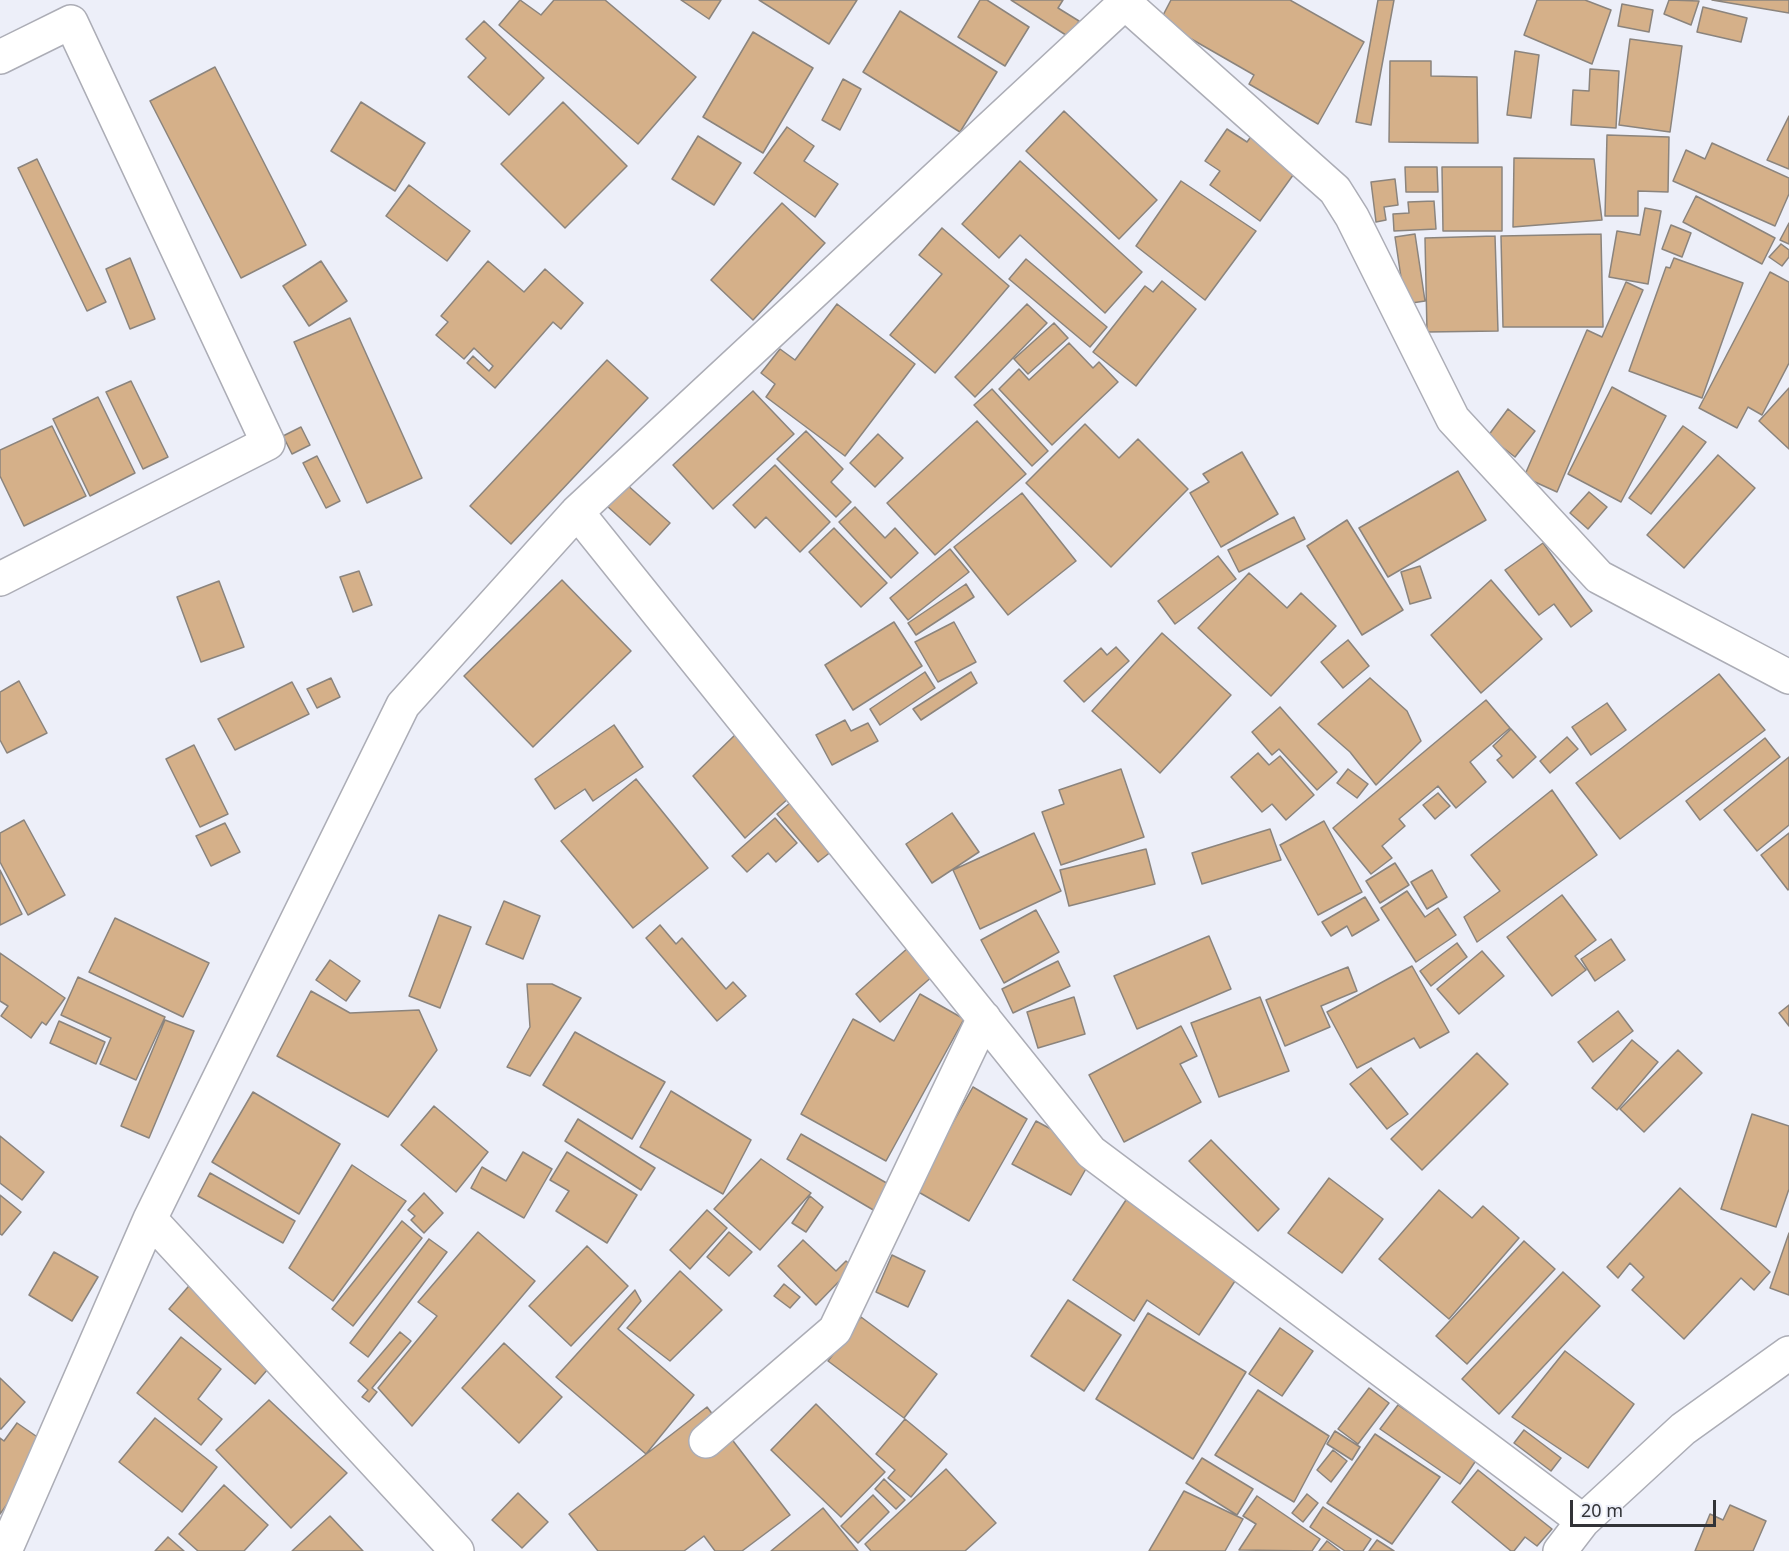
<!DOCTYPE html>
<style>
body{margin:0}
#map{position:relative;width:1789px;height:1551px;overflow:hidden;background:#edeff9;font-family:"Noto Sans",sans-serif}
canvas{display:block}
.scale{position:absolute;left:1570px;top:1500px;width:146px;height:27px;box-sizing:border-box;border:3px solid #323337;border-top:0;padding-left:8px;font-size:18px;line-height:21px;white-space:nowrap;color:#323337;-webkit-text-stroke:4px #edeff9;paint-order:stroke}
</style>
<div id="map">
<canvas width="1789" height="1551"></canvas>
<div class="scale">20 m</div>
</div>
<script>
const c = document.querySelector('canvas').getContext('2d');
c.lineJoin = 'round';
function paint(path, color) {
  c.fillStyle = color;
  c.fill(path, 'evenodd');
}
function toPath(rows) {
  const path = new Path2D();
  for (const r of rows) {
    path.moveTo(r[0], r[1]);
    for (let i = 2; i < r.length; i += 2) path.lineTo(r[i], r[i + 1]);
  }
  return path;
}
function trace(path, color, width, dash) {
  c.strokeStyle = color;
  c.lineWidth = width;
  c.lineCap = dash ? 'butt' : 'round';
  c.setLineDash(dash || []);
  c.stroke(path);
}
const building = toPath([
 [520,0,541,15,554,0,605,0,696,77,638,144,499,25,520,0],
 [681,0,721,0,709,19,681,0],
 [759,0,857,0,829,44,759,0],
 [980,0,987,0,1029,27,1005,66,958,37,980,0],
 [1011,0,1063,0,1058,8,1079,21,1069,37,1011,0],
 [1171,0,1290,0,1364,42,1318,124,1249,84,1254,75,1160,21,1171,0],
 [1378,0,1394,0,1371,125,1356,122,1378,0],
 [1537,0,1585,0,1611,10,1592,64,1524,35,1537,0],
 [1669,0,1699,1,1691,25,1664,14,1669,0],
 [1712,0,1789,0,1789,13,1712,0],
 [1622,4,1653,10,1649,32,1618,26,1622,4],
 [1703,7,1747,18,1741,42,1697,32,1703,7],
 [900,11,997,72,960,132,863,72,900,11],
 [484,21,544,78,509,115,468,77,486,58,466,39,484,21],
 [753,32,813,68,763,153,703,117,753,32],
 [1630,39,1682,46,1670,132,1619,125,1630,39],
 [1515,51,1539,55,1531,118,1507,115,1515,51],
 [1390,61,1431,61,1431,76,1477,77,1478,143,1389,142,1390,61],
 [215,67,306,245,241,278,150,101,215,67],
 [1590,69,1619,71,1616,128,1571,125,1573,90,1589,91,1590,69],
 [843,79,861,89,840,130,822,120,843,79],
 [361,102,425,143,395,191,331,151,361,102],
 [563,102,627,166,565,228,501,164,563,102],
 [1064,111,1157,200,1119,239,1026,151,1064,111],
 [1789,116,1789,169,1767,160,1789,116],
 [787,127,814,146,804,161,838,184,815,217,754,173,787,127],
 [1227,129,1247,142,1255,131,1301,164,1260,221,1210,185,1220,171,1205,161,1227,129],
 [1607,135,1669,137,1668,192,1638,191,1638,216,1605,216,1607,135],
 [698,136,741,163,714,205,672,179,698,136],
 [1712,143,1789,178,1789,194,1775,226,1673,181,1686,150,1705,159,1712,143],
 [1514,158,1594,159,1602,220,1513,227,1514,158],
 [37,159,106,302,87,311,18,168,37,159],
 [1020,161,1142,272,1105,313,1020,235,999,258,962,224,1020,161],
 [1405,167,1437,167,1438,192,1406,192,1405,167],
 [1442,167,1502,167,1502,231,1443,231,1442,167],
 [1395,179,1398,205,1384,207,1386,220,1376,222,1371,182,1395,179],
 [1181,181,1256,231,1205,300,1136,246,1181,181],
 [409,185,470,231,447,261,386,216,409,185],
 [1696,196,1775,238,1762,264,1683,222,1696,196],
 [1434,201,1436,229,1394,231,1393,214,1409,213,1408,202,1434,201],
 [782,203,825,243,753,320,711,280,782,203],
 [1645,208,1661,211,1648,284,1609,277,1617,231,1640,235,1645,208],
 [1789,223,1789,244,1780,240,1789,223],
 [1671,225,1691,233,1682,257,1662,249,1671,225],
 [942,228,1009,286,935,373,890,335,942,274,919,255,942,228],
 [1415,234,1425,301,1405,304,1395,237,1415,234],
 [1601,234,1603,327,1503,327,1501,236,1601,234],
 [1495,236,1498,331,1427,332,1425,238,1495,236],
 [1781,244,1789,250,1789,257,1782,266,1769,257,1781,244],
 [130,258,155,319,130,329,106,269,130,258],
 [1674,258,1743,283,1702,398,1629,371,1666,267,1670,268,1674,258],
 [1026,259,1107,327,1090,347,1009,279,1026,259],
 [321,261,347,301,309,326,283,286,321,261],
 [488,261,524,292,545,269,583,303,561,329,553,322,495,388,467,363,473,356,489,371,493,366,474,348,464,359,436,335,448,322,441,316,488,261],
 [1770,272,1789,282,1789,363,1762,415,1748,407,1737,428,1699,408,1770,272],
 [1162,281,1196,309,1136,386,1093,352,1145,286,1153,292,1162,281],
 [1626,282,1643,290,1557,492,1524,477,1587,330,1602,337,1626,282],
 [837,304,915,364,845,456,766,397,775,384,761,373,780,349,795,360,837,304],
 [1027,304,1047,323,975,397,955,377,1027,304],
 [350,318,422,478,367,503,294,342,350,318],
 [1054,323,1068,338,1028,374,1014,359,1054,323],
 [1069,343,1093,368,1099,362,1118,382,1052,445,999,389,1019,369,1029,380,1069,343],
 [607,360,648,398,511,544,470,506,607,360],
 [131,381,168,457,143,469,106,392,131,381],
 [1612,387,1666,416,1621,502,1568,474,1612,387],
 [1789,388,1789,449,1759,421,1789,388],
 [992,389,1048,451,1032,466,974,405,992,389],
 [753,391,794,434,713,509,673,465,753,391],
 [98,397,135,473,90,496,53,419,98,397],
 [1508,409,1535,431,1515,457,1488,436,1508,409],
 [977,421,1026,474,935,555,887,503,977,421],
 [1085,424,1119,458,1138,439,1188,489,1111,567,1026,483,1085,424],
 [52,426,86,496,24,526,0,476,0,450,52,426],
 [1683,426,1706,442,1651,514,1629,498,1683,426],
 [301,427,310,445,292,454,283,436,301,427],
 [806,431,843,469,831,482,851,502,836,517,777,459,806,431],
 [878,434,903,458,875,487,850,463,878,434],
 [1242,452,1278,514,1221,547,1190,493,1209,482,1203,474,1242,452],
 [1718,455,1755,488,1684,568,1647,535,1718,455],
 [317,456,340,501,326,508,303,463,317,456],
 [775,465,830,522,800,552,766,517,755,528,733,505,775,465],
 [1458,471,1486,520,1388,577,1359,528,1458,471],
 [626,484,670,523,650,545,607,506,626,484],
 [1589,492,1607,507,1588,529,1570,513,1589,492],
 [1022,493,1076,561,1008,615,954,547,1022,493],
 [855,507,885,538,895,528,918,553,891,578,839,522,855,507],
 [1294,517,1305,539,1239,572,1228,550,1294,517],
 [1347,520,1403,610,1362,635,1307,546,1347,520],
 [834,528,887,583,861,607,809,552,834,528],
 [1543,543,1592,611,1571,627,1554,604,1539,615,1505,570,1543,543],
 [950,549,969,572,908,620,890,598,950,549],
 [1218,556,1236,579,1175,624,1158,601,1218,556],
 [1420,566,1431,598,1410,604,1401,572,1420,566],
 [359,571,372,605,353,612,340,577,359,571],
 [1249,573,1287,608,1301,593,1336,626,1271,696,1198,628,1249,573],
 [562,580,631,651,533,747,464,676,562,580],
 [1491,580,1542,639,1481,693,1431,635,1491,580],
 [219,581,244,647,201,662,177,597,219,581],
 [966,584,974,597,916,635,908,623,966,584],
 [894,622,922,666,853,710,825,665,894,622],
 [954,622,976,662,938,682,915,642,954,622],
 [1162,633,1231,695,1160,773,1092,711,1162,633],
 [1348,640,1369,666,1343,688,1321,662,1348,640],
 [1116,647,1129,661,1084,702,1064,681,1101,648,1107,655,1116,647],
 [925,672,935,688,880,725,870,709,925,672],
 [971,672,977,683,921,720,913,709,971,672],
 [1719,674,1765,730,1620,839,1576,783,1719,674],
 [331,678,340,697,317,708,307,689,331,678],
 [1370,678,1407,711,1421,741,1376,785,1350,752,1318,724,1370,678],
 [19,681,47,733,7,753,0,740,0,692,19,681],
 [292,682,309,714,235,750,218,719,292,682],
 [1486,700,1510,728,1470,762,1486,782,1456,808,1438,786,1399,819,1405,826,1382,846,1392,858,1371,874,1333,828,1486,700],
 [1607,703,1626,730,1591,755,1572,727,1607,703],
 [1280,707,1337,772,1317,790,1279,749,1272,755,1252,732,1280,707],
 [845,720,851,731,868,723,878,741,832,765,816,735,845,720],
 [614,725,643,767,593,801,585,789,555,809,535,779,614,725],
 [1511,729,1536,757,1513,778,1497,760,1502,756,1493,746,1511,729],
 [738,732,791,796,745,838,693,776,738,732],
 [1567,737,1578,749,1550,773,1540,761,1567,737],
 [1765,738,1780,757,1700,820,1686,801,1765,738],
 [194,745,228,814,200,827,166,759,194,745],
 [1258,753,1269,765,1280,756,1314,795,1286,820,1272,804,1262,812,1231,777,1258,753],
 [1789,757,1789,825,1757,851,1724,810,1789,757],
 [1121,769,1144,837,1061,865,1042,812,1064,804,1059,790,1121,769],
 [1348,769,1368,784,1357,798,1337,783,1348,769],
 [636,779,708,868,633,928,561,841,636,779],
 [1552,790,1597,855,1477,942,1464,917,1500,891,1471,855,1552,790],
 [1438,793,1450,806,1435,819,1423,805,1438,793],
 [797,797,837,847,818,862,777,814,797,797],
 [952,813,979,852,932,883,906,844,952,813],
 [775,818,797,843,776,862,768,853,747,872,732,856,775,818],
 [24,820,65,895,28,915,0,862,0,833,24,820],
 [1324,821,1362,892,1318,915,1280,845,1324,821],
 [225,823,240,852,211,866,196,836,225,823],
 [1270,829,1281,860,1202,884,1192,853,1270,829],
 [1034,833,1061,891,980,929,953,870,1034,833],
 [1789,833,1789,889,1788,890,1761,855,1789,833],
 [1146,849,1155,884,1069,906,1060,870,1146,849],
 [1395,863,1409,885,1380,903,1366,881,1395,863],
 [0,870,22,914,0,925,0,870],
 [1432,870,1447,897,1427,909,1411,882,1432,870],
 [1407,891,1425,917,1438,908,1456,935,1416,962,1381,908,1407,891],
 [1562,895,1596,940,1575,956,1586,970,1552,996,1507,937,1562,895],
 [1365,897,1379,920,1352,936,1347,926,1331,936,1322,922,1365,897],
 [504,901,540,916,523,959,486,944,504,901],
 [1036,910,1059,952,1004,983,981,940,1036,910],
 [439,915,471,927,440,1008,409,996,439,915],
 [115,918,209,963,183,1017,89,972,115,918],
 [660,925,676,944,682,938,726,989,733,982,746,996,717,1021,646,938,660,925],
 [1209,936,1231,989,1137,1029,1114,976,1209,936],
 [1611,939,1625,960,1595,981,1581,959,1611,939],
 [1457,943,1467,957,1431,986,1420,971,1457,943],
 [909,947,934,975,880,1022,856,994,909,947],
 [1482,951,1504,976,1459,1014,1437,989,1482,951],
 [0,953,65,998,46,1025,42,1022,31,1038,1,1016,8,1006,0,1001,0,953],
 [330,960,360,981,346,1001,316,980,330,960],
 [1058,961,1070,986,1013,1013,1002,989,1058,961],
 [1412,966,1449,1032,1420,1048,1414,1038,1357,1068,1327,1012,1412,966],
 [1348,967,1357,991,1321,1006,1330,1027,1285,1046,1266,1000,1348,967],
 [78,977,165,1017,136,1080,100,1064,111,1038,61,1015,78,977],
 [527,984,552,984,581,998,530,1076,507,1067,530,1027,527,984],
 [311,991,350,1013,419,1010,437,1050,388,1117,277,1056,311,991],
 [920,994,964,1019,886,1161,801,1114,853,1019,894,1041,920,994],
 [1074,997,1085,1034,1038,1048,1027,1012,1074,997],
 [1260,997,1289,1071,1219,1097,1191,1023,1260,997],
 [1789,1005,1789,1026,1779,1013,1789,1005],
 [1618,1011,1633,1031,1593,1062,1578,1042,1618,1011],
 [165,1020,194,1031,149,1138,121,1126,165,1020],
 [59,1021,105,1042,96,1064,50,1043,59,1021],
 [1181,1026,1197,1056,1180,1064,1201,1102,1124,1142,1089,1075,1181,1026],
 [575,1032,665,1082,632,1139,543,1085,575,1032],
 [1632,1040,1658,1062,1617,1110,1592,1088,1632,1040],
 [1678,1050,1702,1073,1644,1132,1620,1109,1678,1050],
 [1477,1053,1508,1084,1422,1170,1391,1139,1477,1053],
 [1371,1068,1408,1114,1387,1129,1350,1084,1371,1068],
 [973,1087,1027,1119,969,1221,915,1190,973,1087],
 [671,1091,751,1140,723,1194,640,1147,671,1091],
 [253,1092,340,1144,299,1214,212,1162,253,1092],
 [434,1106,488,1152,456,1192,401,1145,434,1106],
 [1752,1114,1789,1126,1789,1189,1776,1227,1721,1209,1752,1114],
 [578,1119,655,1168,641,1190,565,1141,578,1119],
 [1036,1121,1095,1153,1071,1195,1012,1164,1036,1121],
 [801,1134,890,1185,875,1211,787,1159,801,1134],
 [0,1136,44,1172,22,1200,0,1183,0,1136],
 [1211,1140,1279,1209,1258,1231,1189,1161,1211,1140],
 [523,1152,552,1169,524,1218,471,1188,482,1167,506,1181,523,1152],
 [567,1152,637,1195,607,1243,556,1211,569,1191,550,1180,567,1152],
 [761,1159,811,1193,760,1250,714,1209,761,1159],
 [352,1165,406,1201,333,1301,289,1268,352,1165],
 [210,1173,295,1221,283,1243,198,1196,210,1173],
 [1329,1178,1383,1219,1342,1273,1288,1233,1329,1178],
 [1680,1188,1770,1272,1754,1290,1741,1278,1684,1339,1632,1290,1644,1277,1630,1263,1618,1278,1607,1267,1680,1188],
 [1439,1190,1472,1218,1483,1206,1519,1238,1449,1319,1379,1259,1439,1190],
 [424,1193,443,1213,424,1233,411,1220,415,1216,408,1210,424,1193],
 [0,1195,21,1212,2,1235,0,1234,0,1195],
 [810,1196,823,1207,806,1232,792,1223,810,1196],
 [1126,1200,1239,1275,1199,1335,1147,1300,1134,1321,1073,1280,1126,1200],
 [707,1210,727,1228,690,1269,670,1250,707,1210],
 [402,1221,422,1238,353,1326,332,1309,402,1221],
 [478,1232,535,1281,412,1426,378,1388,437,1316,418,1302,478,1232],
 [729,1232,752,1252,729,1276,707,1257,729,1232],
 [1789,1233,1789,1295,1770,1288,1789,1233],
 [429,1239,447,1252,368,1357,350,1343,429,1239],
 [803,1240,836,1271,846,1261,853,1267,816,1305,778,1266,803,1240],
 [1524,1241,1555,1269,1467,1364,1436,1336,1524,1241],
 [587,1246,628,1286,571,1346,529,1306,587,1246],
 [54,1252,98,1277,72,1321,29,1295,54,1252],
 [892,1255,925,1271,908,1307,876,1292,892,1255],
 [680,1271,722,1310,670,1361,627,1328,680,1271],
 [1563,1272,1600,1306,1499,1414,1462,1379,1563,1272],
 [194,1280,280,1355,255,1384,169,1309,194,1280],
 [784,1284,800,1297,790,1308,774,1296,784,1284],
 [635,1290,641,1301,618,1329,694,1395,646,1454,556,1377,635,1290],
 [1068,1300,1121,1335,1084,1391,1031,1356,1068,1300],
 [1148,1313,1246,1372,1193,1459,1096,1399,1148,1313],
 [861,1317,937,1374,904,1418,828,1361,861,1317],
 [1280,1328,1313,1351,1282,1396,1249,1374,1280,1328],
 [400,1332,411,1341,372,1388,377,1392,369,1402,362,1397,368,1390,358,1381,400,1332],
 [181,1337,221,1369,198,1399,222,1419,201,1445,137,1393,181,1337],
 [504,1343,562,1397,519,1443,462,1388,504,1343],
 [1565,1351,1634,1404,1588,1468,1512,1417,1565,1351],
 [0,1378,25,1402,1,1429,0,1429,0,1378],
 [1369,1388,1389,1403,1358,1444,1338,1429,1369,1388],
 [1258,1390,1329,1436,1294,1502,1215,1455,1258,1390],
 [269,1400,347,1473,291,1528,216,1450,269,1400],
 [816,1404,885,1472,841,1517,771,1450,816,1404],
 [1398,1405,1477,1459,1460,1484,1380,1429,1398,1405],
 [707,1407,790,1515,742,1551,715,1551,704,1536,684,1551,598,1551,569,1514,707,1407],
 [155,1418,217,1467,182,1512,119,1462,155,1418],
 [905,1419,947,1454,911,1497,888,1478,895,1470,876,1454,905,1419],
 [17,1423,49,1445,0,1514,0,1438,4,1441,17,1423],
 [1524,1430,1561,1458,1551,1471,1514,1443,1524,1430],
 [1335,1431,1360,1447,1352,1460,1327,1444,1335,1431],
 [1375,1434,1440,1477,1392,1544,1327,1503,1375,1434],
 [1333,1450,1347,1461,1331,1482,1317,1470,1333,1450],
 [1202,1458,1253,1489,1237,1515,1186,1483,1202,1458],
 [946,1469,996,1523,965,1551,871,1551,865,1544,946,1469],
 [1478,1470,1552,1529,1537,1546,1525,1537,1514,1551,1511,1551,1452,1502,1478,1470],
 [884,1479,905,1500,896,1509,875,1489,884,1479],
 [224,1485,268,1525,244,1551,198,1551,179,1534,224,1485],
 [1184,1491,1243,1519,1225,1551,1149,1551,1184,1491],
 [518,1493,548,1522,522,1548,492,1520,518,1493],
 [1307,1494,1318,1503,1303,1522,1292,1513,1307,1494],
 [873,1495,889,1512,858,1543,841,1526,873,1495],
 [1257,1496,1320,1539,1312,1551,1239,1550,1256,1524,1243,1516,1257,1496],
 [1730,1505,1766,1521,1753,1551,1695,1551,1710,1514,1723,1520,1730,1505],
 [1323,1507,1371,1539,1363,1551,1345,1551,1310,1527,1323,1507],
 [823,1508,858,1551,771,1551,823,1508],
 [330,1516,363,1551,292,1551,330,1516],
 [168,1537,184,1551,155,1551,168,1537],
 [1377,1540,1394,1551,1369,1551,1377,1540],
 [1327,1541,1340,1551,1319,1551,1327,1541]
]);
paint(building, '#d5b089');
trace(building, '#8b847d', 1.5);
const minor = toPath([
 [1125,3,1335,190,1352,217,1453,419,1599,577,1789,677],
 [0,57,71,22,268,443,0,579],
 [577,512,1091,1152,1583,1521],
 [150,1219,457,1551],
 [706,1441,835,1330,984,1018],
 [5,1551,150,1219,403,705,577,512,1128,0],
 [1560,1551,1583,1521,1683,1429,1789,1353]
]);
trace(minor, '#acadb6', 36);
trace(minor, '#fff', 33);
</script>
